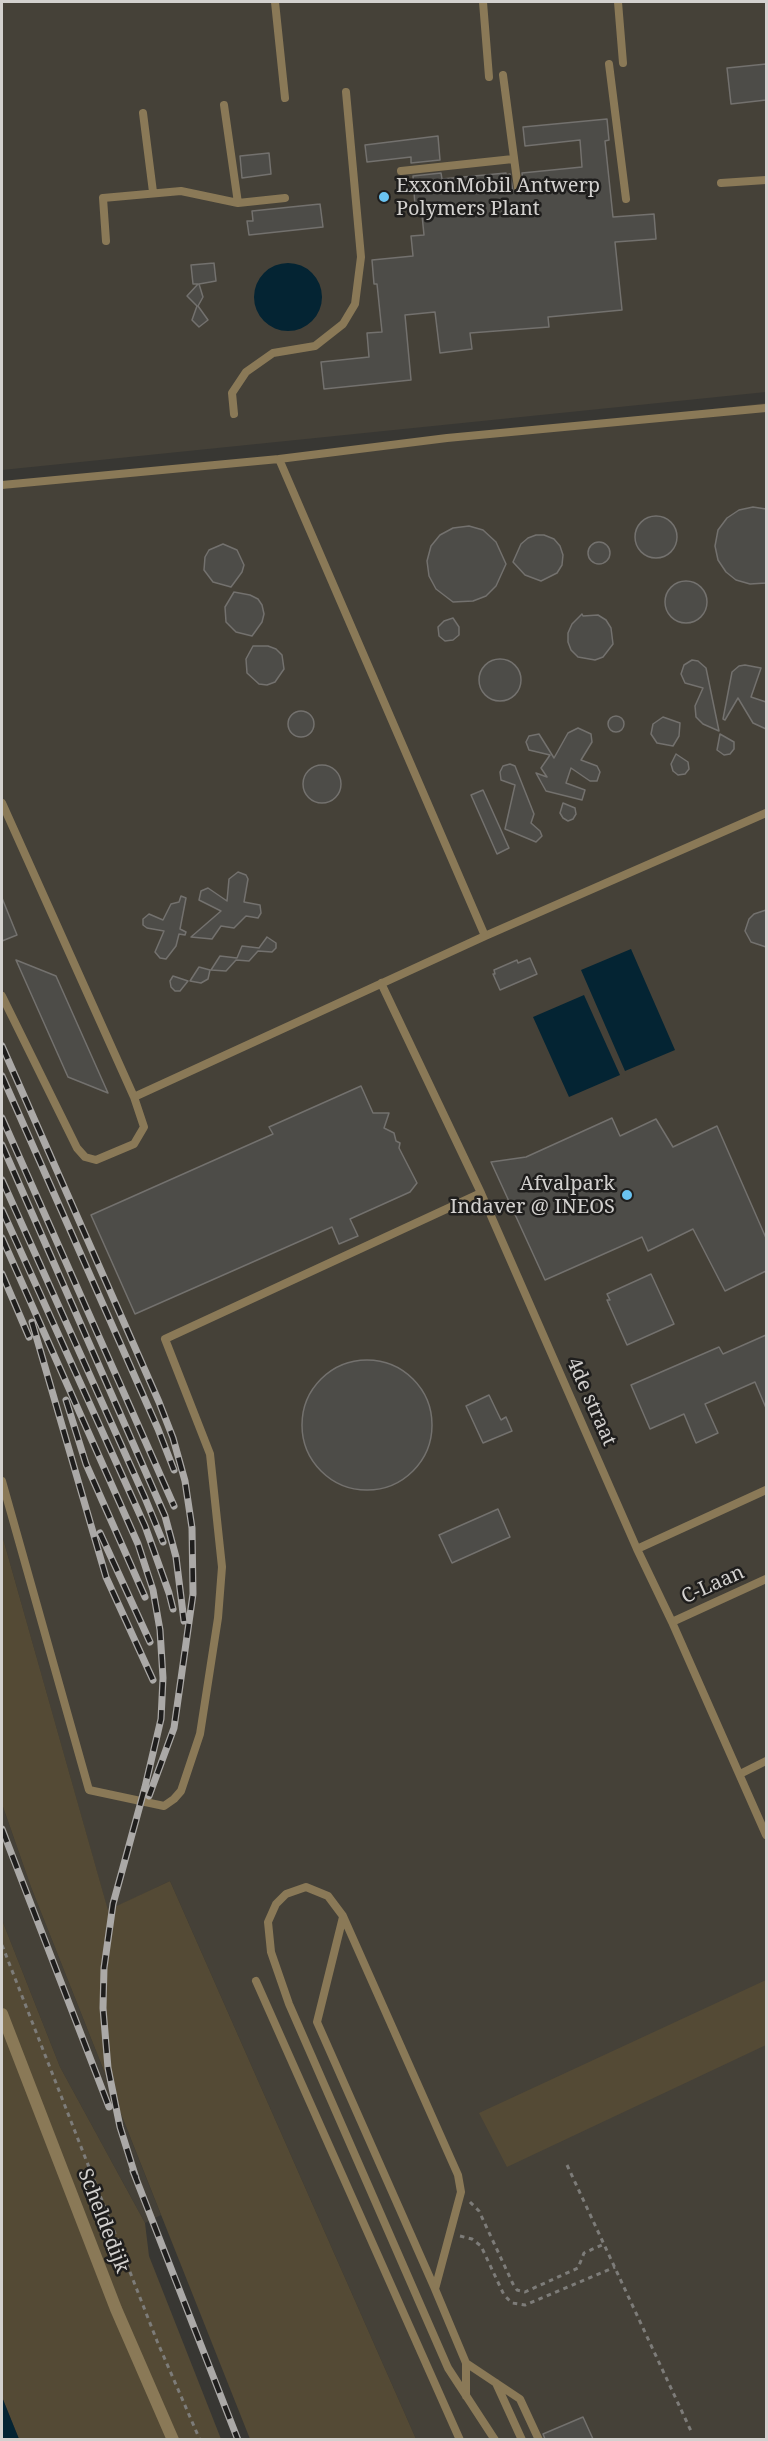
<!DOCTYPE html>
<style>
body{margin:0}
#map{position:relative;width:768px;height:2441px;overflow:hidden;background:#383733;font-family:"Noto Serif",serif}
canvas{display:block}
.frame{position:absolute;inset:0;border:3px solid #d3d1cf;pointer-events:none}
</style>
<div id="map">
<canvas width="768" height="2441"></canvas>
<div class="frame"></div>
</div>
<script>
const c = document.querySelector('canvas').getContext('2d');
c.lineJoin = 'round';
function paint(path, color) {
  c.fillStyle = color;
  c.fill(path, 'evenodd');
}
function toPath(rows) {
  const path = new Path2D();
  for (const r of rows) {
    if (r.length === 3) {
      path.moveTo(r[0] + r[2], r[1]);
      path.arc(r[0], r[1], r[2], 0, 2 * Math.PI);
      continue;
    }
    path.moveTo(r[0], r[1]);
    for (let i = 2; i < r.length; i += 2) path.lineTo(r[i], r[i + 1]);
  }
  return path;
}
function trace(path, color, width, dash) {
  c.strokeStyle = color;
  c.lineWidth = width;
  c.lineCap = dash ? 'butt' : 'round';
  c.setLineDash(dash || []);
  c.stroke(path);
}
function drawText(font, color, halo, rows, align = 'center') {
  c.font = font + ' "Noto Serif",serif';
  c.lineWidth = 5;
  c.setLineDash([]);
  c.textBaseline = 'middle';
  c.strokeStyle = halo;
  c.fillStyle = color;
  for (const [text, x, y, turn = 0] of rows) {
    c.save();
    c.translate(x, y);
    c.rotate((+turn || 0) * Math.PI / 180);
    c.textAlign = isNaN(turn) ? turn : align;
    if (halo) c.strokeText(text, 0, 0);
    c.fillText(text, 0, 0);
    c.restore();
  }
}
paint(toPath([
 [2,2,766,2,766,392,2,470],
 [766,403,766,2439,416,2439,170,1881,108,1911,2,1535,2,489],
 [2,1804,31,1887,161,2215,145,2223,60,2067,2,1920]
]), '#454138');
paint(toPath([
 [2,1535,108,1910,170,1881,416,2439,250,2439,31,1887,2,1804],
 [2,1920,60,2067,145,2223,149,2256,221,2439,19,2439,2,2397],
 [766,1980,766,2045,507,2167,479,2113]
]), '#544a35');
paint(toPath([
 [288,297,34],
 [631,949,675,1050,625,1071,581,970],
 [584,995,620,1075,569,1097,533,1017],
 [2,2397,19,2439,2,2439]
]), '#042433');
const building = toPath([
 [766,64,766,100,731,104,727,68,766,64],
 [607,119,609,140,605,141,613,217,654,214,656,239,615,242,622,310,548,317,549,327,470,333,472,349,440,353,435,312,405,315,411,380,324,389,321,362,369,357,367,333,382,332,377,284,374,284,372,260,413,256,411,236,424,235,421,205,415,206,413,176,441,173,442,179,506,173,506,175,510,174,513,191,519,194,524,190,522,173,582,167,580,140,525,146,523,127,607,119],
 [438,136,440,160,411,163,411,157,367,162,365,145,438,136],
 [269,153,271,174,242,178,240,156,269,153],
 [320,204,323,227,249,235,247,221,253,221,252,211,320,204],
 [214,263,216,281,199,284,203,297,198,306,208,320,199,327,192,320,197,306,187,296,198,284,193,284,191,265,214,263],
 [753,507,766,509,766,583,750,584,736,580,726,572,718,560,715,546,718,530,727,518,739,510,753,507],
 [656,537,21],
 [469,526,483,530,496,542,506,564,496,586,486,596,473,601,453,602,436,589,429,576,427,561,431,546,440,535,453,528,469,526],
 [536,535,544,535,554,539,560,546,563,555,562,565,557,573,541,581,525,575,513,562,521,544,528,538,536,535],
 [599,553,11],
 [223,544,237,550,244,565,242,572,231,587,213,582,204,570,205,557,209,550,223,544],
 [686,602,21],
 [234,592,250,595,258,599,262,605,264,614,262,622,252,636,236,632,226,622,225,607,234,592],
 [582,614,583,616,598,615,606,620,611,628,613,644,603,657,595,660,578,657,571,650,568,642,568,633,572,624,582,614],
 [453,618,459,627,459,635,453,640,445,641,439,636,438,627,444,621,453,618],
 [253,646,268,646,276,649,282,655,284,669,275,682,267,685,259,684,247,673,246,659,253,646],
 [500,680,21],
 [692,660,698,661,706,668,719,731,703,724,696,717,695,706,703,688,685,683,681,674,684,665,692,660],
 [745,665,761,668,751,697,766,702,766,729,753,723,738,698,725,720,723,719,732,672,739,666,745,665],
 [301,724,13],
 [616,724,8],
 [663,717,680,723,679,736,673,746,657,743,651,734,653,724,663,717],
 [578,728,591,734,592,742,581,760,597,766,600,772,597,781,590,781,571,768,566,783,585,790,582,800,546,791,536,773,547,777,541,768,550,755,529,750,526,742,529,736,539,734,554,758,568,733,578,728],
 [720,734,734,742,734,749,730,754,724,755,717,750,720,734],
 [676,754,688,762,689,769,685,774,678,775,673,771,671,764,676,754],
 [510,764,515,766,534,814,531,823,540,831,542,836,536,842,505,829,515,785,501,780,500,772,503,766,510,764],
 [322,784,19],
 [483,790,509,848,497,854,471,795,483,790],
 [563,803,575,808,576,814,573,819,568,821,563,818,560,813,563,803],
 [238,872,246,875,248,879,244,902,260,905,261,913,258,918,246,916,234,928,221,926,212,939,191,937,221,911,199,900,201,891,208,888,227,901,229,879,238,872],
 [181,896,186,898,180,929,186,932,185,935,179,934,176,946,166,959,160,958,155,952,164,931,147,928,143,925,143,919,149,914,163,920,171,904,179,902,181,896],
 [2,898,17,935,2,941,2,898],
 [766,910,766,947,751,942,745,931,749,919,754,914,766,910],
 [267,937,276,943,276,948,272,952,258,951,249,961,236,960,226,971,211,970,220,956,237,958,242,946,259,948,267,937],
 [530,958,537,974,500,990,493,974,495,974,494,970,517,960,518,963,530,958],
 [16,960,56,976,108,1093,68,1077,16,960],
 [199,967,210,970,208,979,201,983,190,981,199,967],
 [173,976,188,981,180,991,175,991,171,987,170,981,173,976],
 [361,1086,373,1113,389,1113,384,1128,394,1133,396,1141,400,1143,399,1148,417,1183,410,1192,350,1219,358,1236,339,1244,332,1227,135,1314,91,1215,273,1134,269,1127,361,1086],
 [612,1118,620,1136,656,1119,673,1147,717,1126,766,1238,766,1271,725,1291,693,1229,648,1251,642,1237,545,1280,491,1162,526,1157,612,1118],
 [651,1274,674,1324,627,1345,607,1300,610,1300,607,1294,651,1274],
 [766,1335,766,1408,755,1382,705,1404,718,1433,696,1443,684,1414,650,1429,631,1385,719,1347,723,1354,766,1335],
 [367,1425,65],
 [489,1395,501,1420,506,1417,512,1431,483,1443,466,1406,489,1395],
 [498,1509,510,1537,452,1563,439,1535,498,1509],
 [583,2417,593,2439,545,2439,543,2434,583,2417]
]);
paint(building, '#4d4c48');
trace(building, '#73716e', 1.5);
trace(toPath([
 [2,1945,157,2341,200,2440],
 [567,2165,691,2431],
 [470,2202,479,2211,513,2284,517,2290,525,2292,578,2268,584,2253,604,2244],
 [460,2236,472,2239,481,2246,504,2295,512,2303,525,2305,615,2267]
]), '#7d7c79', 3, [4.5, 4.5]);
trace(toPath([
 [275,2,285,98],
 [483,2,489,77],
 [618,2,623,63],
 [609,64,626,199],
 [503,75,518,188],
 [224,105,238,203,285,198],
 [143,113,153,192],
 [401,171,513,159],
 [721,183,766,180],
 [106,241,103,198,181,191,238,203],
 [766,408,447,438,279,459,485,936,766,813],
 [234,414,232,393,246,372,273,353,315,346,343,324,355,304,361,257,346,92],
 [2,485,279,459],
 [2,803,134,1097,485,936],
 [381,983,481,1193,637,1549,672,1622,766,1835],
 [2,996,77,1148,85,1157,96,1160,134,1144,144,1127,134,1097],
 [2,1481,89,1790,164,1806,174,1799,181,1791,200,1734,218,1618,222,1567,210,1454,165,1339,481,1193],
 [637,1549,766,1490],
 [672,1622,766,1579],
 [740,1774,766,1761],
 [343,1917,317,2022,435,2289],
 [256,1981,460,2440],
 [466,2363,520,2399,539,2440],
 [496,2383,522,2440],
 [466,2396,466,2363,435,2289,461,2192,458,2175,343,1916,328,1896,306,1887,286,1894,276,1904,268,1922,271,1952,289,2004,448,2368,495,2440]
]), '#8a7957', 8);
trace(toPath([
 [2,2014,116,2309,173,2440]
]), '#8a7957', 12);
const rail = toPath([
 [2,1046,159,1402,173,1438,185,1481,192,1528,193,1594,174,1728,149,1796],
 [2,1076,158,1429,174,1470],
 [2,1118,174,1506],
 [2,1145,165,1516,176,1557,184,1621],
 [2,1180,145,1498,163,1542],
 [2,1210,145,1526,169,1593,173,1609],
 [2,1238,138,1544,153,1590,160,1630,163,1678,161,1719,145,1787,113,1904,104,1968,103,2008,108,2068,120,2127,136,2178],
 [2,1274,29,1337],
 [32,1322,106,1577,153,1680],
 [66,1400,86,1464,145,1597],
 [100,1533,150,1642],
 [2,1829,109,2107],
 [133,2171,238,2440]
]);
trace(rail, '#aba9a7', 7);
trace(rail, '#1f1e1d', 4.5, [14]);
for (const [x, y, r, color] of [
 [384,197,6,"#6ac3f1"],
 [627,1195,6,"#6ac3f1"]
]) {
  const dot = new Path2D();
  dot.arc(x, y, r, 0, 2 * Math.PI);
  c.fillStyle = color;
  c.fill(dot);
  trace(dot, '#1f1e1d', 2);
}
drawText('20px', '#d3d1cf', '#1f1e1d', [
 ["ExxonMobil Antwerp",396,186],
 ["Polymers Plant",396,209],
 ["Afvalpark",615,1184,"right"],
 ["Indaver @ INEOS",615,1207,"right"]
], 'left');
drawText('20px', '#d3d1cf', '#1f1e1d', [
 ["4de straat",591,1402,66],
 ["C-Laan",713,1585,-24],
 ["Scheldedijk",103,2221,69]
]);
</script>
